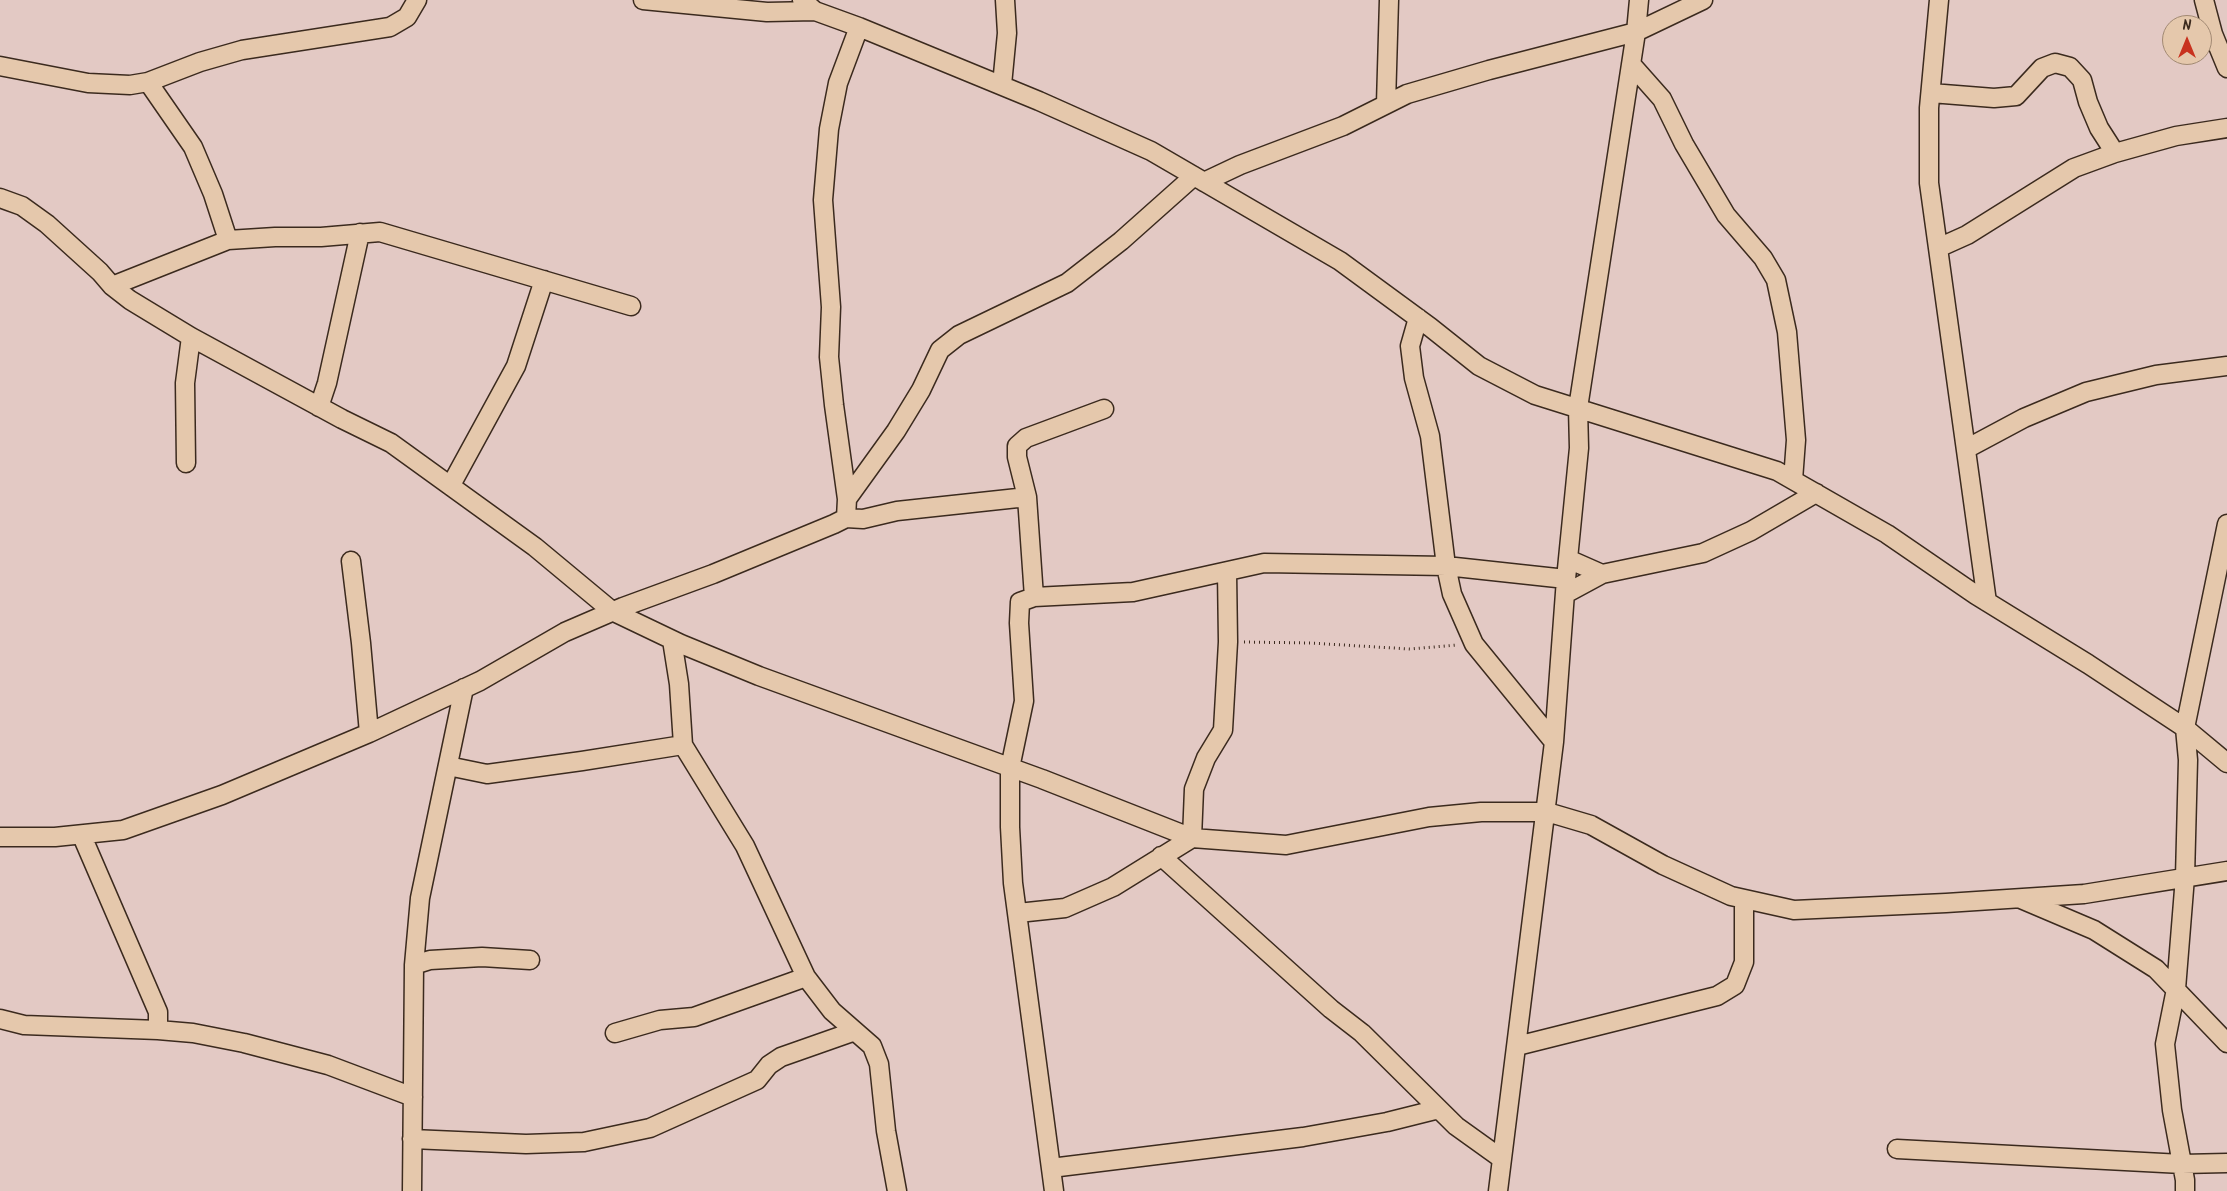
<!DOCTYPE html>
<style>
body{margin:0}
#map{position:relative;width:2227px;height:1191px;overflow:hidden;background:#e3c9c4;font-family:Kalam,sans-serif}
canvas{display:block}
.north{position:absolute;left:2162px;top:15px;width:50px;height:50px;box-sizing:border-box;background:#e5c8ac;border:1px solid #a18973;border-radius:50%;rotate:0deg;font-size:14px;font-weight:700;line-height:20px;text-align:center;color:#3b2a1e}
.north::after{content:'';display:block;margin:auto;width:18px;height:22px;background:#c8321e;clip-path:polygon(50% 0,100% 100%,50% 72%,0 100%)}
</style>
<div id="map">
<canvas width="2227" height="1191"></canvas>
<div class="north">N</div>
</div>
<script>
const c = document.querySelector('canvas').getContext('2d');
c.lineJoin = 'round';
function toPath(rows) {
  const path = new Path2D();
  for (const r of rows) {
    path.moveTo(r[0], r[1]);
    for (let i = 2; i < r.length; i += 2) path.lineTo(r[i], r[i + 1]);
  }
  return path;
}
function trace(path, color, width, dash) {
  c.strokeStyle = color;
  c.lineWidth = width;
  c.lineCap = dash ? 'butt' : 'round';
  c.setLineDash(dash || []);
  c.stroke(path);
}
const minor = toPath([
 [643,0,767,12,815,11],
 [802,0,815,11,859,27,1039,101,1151,151,1340,261,1430,327,1479,366,1535,395,1777,471,1887,534,1976,595,2088,664,2185,728,2227,763],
 [1939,0,1929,108,1929,183,1987,602],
 [2204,0,2213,34,2227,68],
 [859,27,838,83,829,129,823,200,831,307,829,357,834,405,847,499,846,518,863,519,897,511,1027,497,1034,597,1133,592,1264,563,1446,566,1566,579],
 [1631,64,1662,99,1684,144,1726,215,1763,258,1776,280,1787,332,1796,440,1793,480],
 [0,66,88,83,130,85,148,82,200,62,242,50,390,27,407,17,417,0],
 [148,82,193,147,213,194,228,240],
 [1002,85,1007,33,1005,0],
 [1931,93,1994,98,2016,96,2042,68,2055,63,2070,67,2082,80,2088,102,2099,128,2115,153],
 [1386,104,1389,0],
 [1204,182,1240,165,1343,126,1407,94,1489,70,1636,32,1703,0],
 [0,198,22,206,47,224,100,272,112,286,130,300,191,337,342,419,391,443,535,547,612,611,681,644,759,676,1042,779,1192,838,1286,845,1429,817,1481,812,1547,812,1591,825,1663,865,1731,896,1794,910,1946,903,2084,894,2227,871],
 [1938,248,1967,235,2074,168,2115,153,2176,136,2227,128],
 [112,286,228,240,275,237,321,237,380,232,631,306],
 [1418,318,1410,346,1414,378,1430,436,1446,566,1452,594,1474,644,1554,742],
 [319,407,327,383,360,233],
 [1966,449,2024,418,2086,392,2156,375,2227,366],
 [186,463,185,383,191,337],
 [451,485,516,366,544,280],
 [1027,497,1017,457,1017,446,1026,438,1104,409],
 [847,499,896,431,921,390,940,350,959,335,1067,283,1121,241,1194,176],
 [1568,559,1602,574],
 [351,561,361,643,369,733],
 [1565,594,1602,574,1703,553,1751,531,1816,493],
 [1034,597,1020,602,1019,623,1024,701,1010,768,1010,827,1013,883,1054,1191],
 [672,640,679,684,683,745,745,846,806,977,832,1011,872,1046,879,1064,886,1131,897,1191],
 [448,766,487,774,582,761,683,745],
 [82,836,158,1012,158,1030],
 [0,837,55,837,123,830,222,795,369,733,480,681,565,632,623,607,713,574,834,524,846,518],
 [1161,856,1331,1009,1362,1033,1456,1126,1502,1159],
 [2021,899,2094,930,2156,969,2227,1043],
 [1018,913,1065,908,1113,887,1192,838,1194,789,1206,758,1223,730,1228,642,1227,572],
 [414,965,430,960,482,957,530,960],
 [0,1019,24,1025,158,1030,193,1033,244,1043,328,1065,413,1097],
 [615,1033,660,1020,694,1017,806,977],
 [1517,1046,1717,996,1735,985,1744,962,1744,899],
 [412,1139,526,1144,584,1142,650,1128,757,1080,769,1065,781,1057,855,1031],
 [1897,1149,2182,1164,2227,1163],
 [1051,1168,1303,1137,1387,1122,1439,1109],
 [412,1191,414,965,420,898,464,688],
 [1498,1191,1554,742,1566,579,1579,448,1578,408,1636,32,1639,0],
 [2185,1191,2185,1180,2172,1110,2165,1044,2176,989,2185,877,2188,760,2185,728,2227,524]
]);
trace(minor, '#3b2a1e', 21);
trace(toPath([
 [1244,642,1310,643,1410,649,1457,645]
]), '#3b2a1e', 3, [1, 4]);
trace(minor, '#e5c8ac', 18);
</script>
